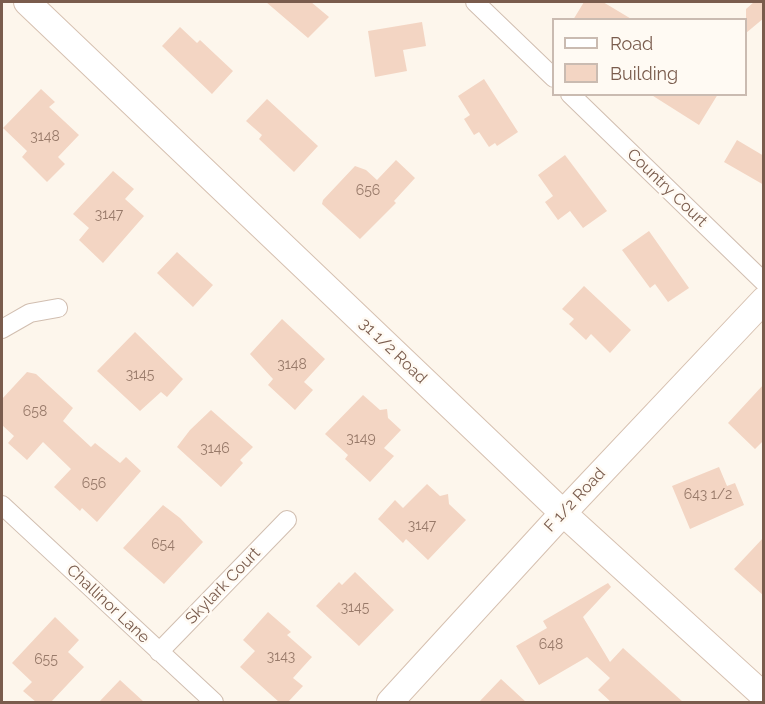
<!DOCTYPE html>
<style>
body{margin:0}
#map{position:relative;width:765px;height:704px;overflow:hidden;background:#fdf6ec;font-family:Raleway,sans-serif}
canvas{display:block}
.frame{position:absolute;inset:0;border:3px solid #7a5c4d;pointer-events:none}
.legend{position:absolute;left:552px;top:18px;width:195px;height:78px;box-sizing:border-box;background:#fffaf3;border:2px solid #cabbb1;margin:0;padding:8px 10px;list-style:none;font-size:18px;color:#7a5c4d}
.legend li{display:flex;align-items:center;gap:12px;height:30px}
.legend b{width:30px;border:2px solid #cabbb1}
</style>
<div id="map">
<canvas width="765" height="704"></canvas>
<div class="frame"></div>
<ul class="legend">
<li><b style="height:8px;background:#fff"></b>Road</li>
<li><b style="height:16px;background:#f3d5c3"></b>Building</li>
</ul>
</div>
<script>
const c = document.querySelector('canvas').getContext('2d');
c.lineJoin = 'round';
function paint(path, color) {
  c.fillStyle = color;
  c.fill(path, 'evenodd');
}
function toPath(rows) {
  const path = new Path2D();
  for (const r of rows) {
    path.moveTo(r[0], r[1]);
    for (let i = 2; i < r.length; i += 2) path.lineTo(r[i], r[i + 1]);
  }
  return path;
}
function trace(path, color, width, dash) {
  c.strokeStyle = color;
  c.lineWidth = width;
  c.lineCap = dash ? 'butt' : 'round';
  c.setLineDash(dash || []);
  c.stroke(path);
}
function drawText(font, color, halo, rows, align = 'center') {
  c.font = font + ' Raleway,sans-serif';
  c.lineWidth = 5;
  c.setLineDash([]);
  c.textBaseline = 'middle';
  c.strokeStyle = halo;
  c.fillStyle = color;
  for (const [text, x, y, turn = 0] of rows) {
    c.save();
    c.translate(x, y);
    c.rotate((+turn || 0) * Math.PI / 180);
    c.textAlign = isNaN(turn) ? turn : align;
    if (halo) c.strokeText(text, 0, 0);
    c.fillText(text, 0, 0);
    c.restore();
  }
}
paint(toPath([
 [266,2,311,2,329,17,308,38],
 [584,2,603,2,633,20,573,20],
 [754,2,764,2,764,18,746,33,746,9],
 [422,22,426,46,403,50,407,71,375,77,368,31],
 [180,27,197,43,200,40,233,71,212,94,162,46],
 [484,79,518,132,497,146,495,143,489,147,479,132,474,135,464,119,470,115,458,96],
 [41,89,55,102,49,107,79,135,58,157,65,164,47,182,22,157,27,151,3,128],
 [650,94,718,94,699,125],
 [267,99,318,146,294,172,259,139,262,135,246,121],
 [737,140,764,156,764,185,724,162],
 [565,155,607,211,583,228,570,211,558,220,545,202,553,196,538,175],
 [396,160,415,178,394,201,396,203,360,239,322,204,323,200,355,166,366,170,377,180],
 [113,171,134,189,125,199,144,216,103,263,79,240,89,228,73,214],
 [649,231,689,288,668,302,655,284,650,288,622,250],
 [177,252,213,285,193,307,157,273],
 [584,286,631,330,610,353,591,334,586,340,569,324,574,319,562,309],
 [282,319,325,359,304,382,313,390,295,410,268,385,273,379,250,354],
 [135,332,183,379,167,397,161,392,140,411,97,371],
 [27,372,36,374,73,408,63,421,91,447,95,443,120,463,126,457,141,471,97,522,82,508,80,511,54,487,71,469,43,442,27,460,8,443,14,436,2,425,2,399],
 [764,384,764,440,755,449,728,423],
 [363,395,380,410,387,409,388,418,401,430,384,448,394,456,370,482,345,459,348,455,325,434],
 [211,410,253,447,240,460,243,463,221,487,177,447,190,430],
 [719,467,727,486,735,483,744,505,690,529,672,486],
 [427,484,440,496,448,494,449,504,466,520,428,560,406,539,403,543,378,519,395,500,403,508],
 [163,505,180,518,203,542,164,584,123,548],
 [764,537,764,596,734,569],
 [355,572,394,610,359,646,316,606,339,582,342,585],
 [608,583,611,587,583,617,610,662,623,648,683,702,611,702,598,690,610,678,587,657,539,685,516,646,547,628,543,621],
 [268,612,291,632,287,635,312,657,293,678,303,686,288,702,279,702,240,667,255,651,243,640],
 [55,617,79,640,68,652,84,667,51,702,36,702,23,691,32,682,12,663],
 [501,679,526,702,479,702],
 [120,680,144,702,99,702]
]), '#f3d5c3');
const street = toPath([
 [475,2,554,78],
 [570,94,764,282],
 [2,329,30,313,58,308],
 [2,505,214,702],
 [159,652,287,520]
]);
const secondary = toPath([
 [27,2,563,513,764,696],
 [390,702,563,513,764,300]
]);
trace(street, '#d1beb0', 20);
trace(secondary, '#d6c0b0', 28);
trace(street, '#fff', 18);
trace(secondary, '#fff', 26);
drawText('14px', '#987a6a', null, [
 ["3148",45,137],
 ["656",368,191],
 ["3147",109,215],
 ["3148",292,365],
 ["3145",140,375],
 ["658",35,412],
 ["3149",361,439],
 ["3146",215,449],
 ["656",94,484],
 ["643 1/2",708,495],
 ["3147",422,526],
 ["654",163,545],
 ["3145",355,608],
 ["648",551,645],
 ["3143",281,657],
 ["655",46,660]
]);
drawText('16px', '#7a5c4d', '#fffaf3', [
 ["Country Court",667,188,44],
 ["31 1/2 Road",393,351,44],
 ["F 1/2 Road",575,500,-47],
 ["Skylark Court",223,586,-46],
 ["Challinor Lane",108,604,43]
]);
</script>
